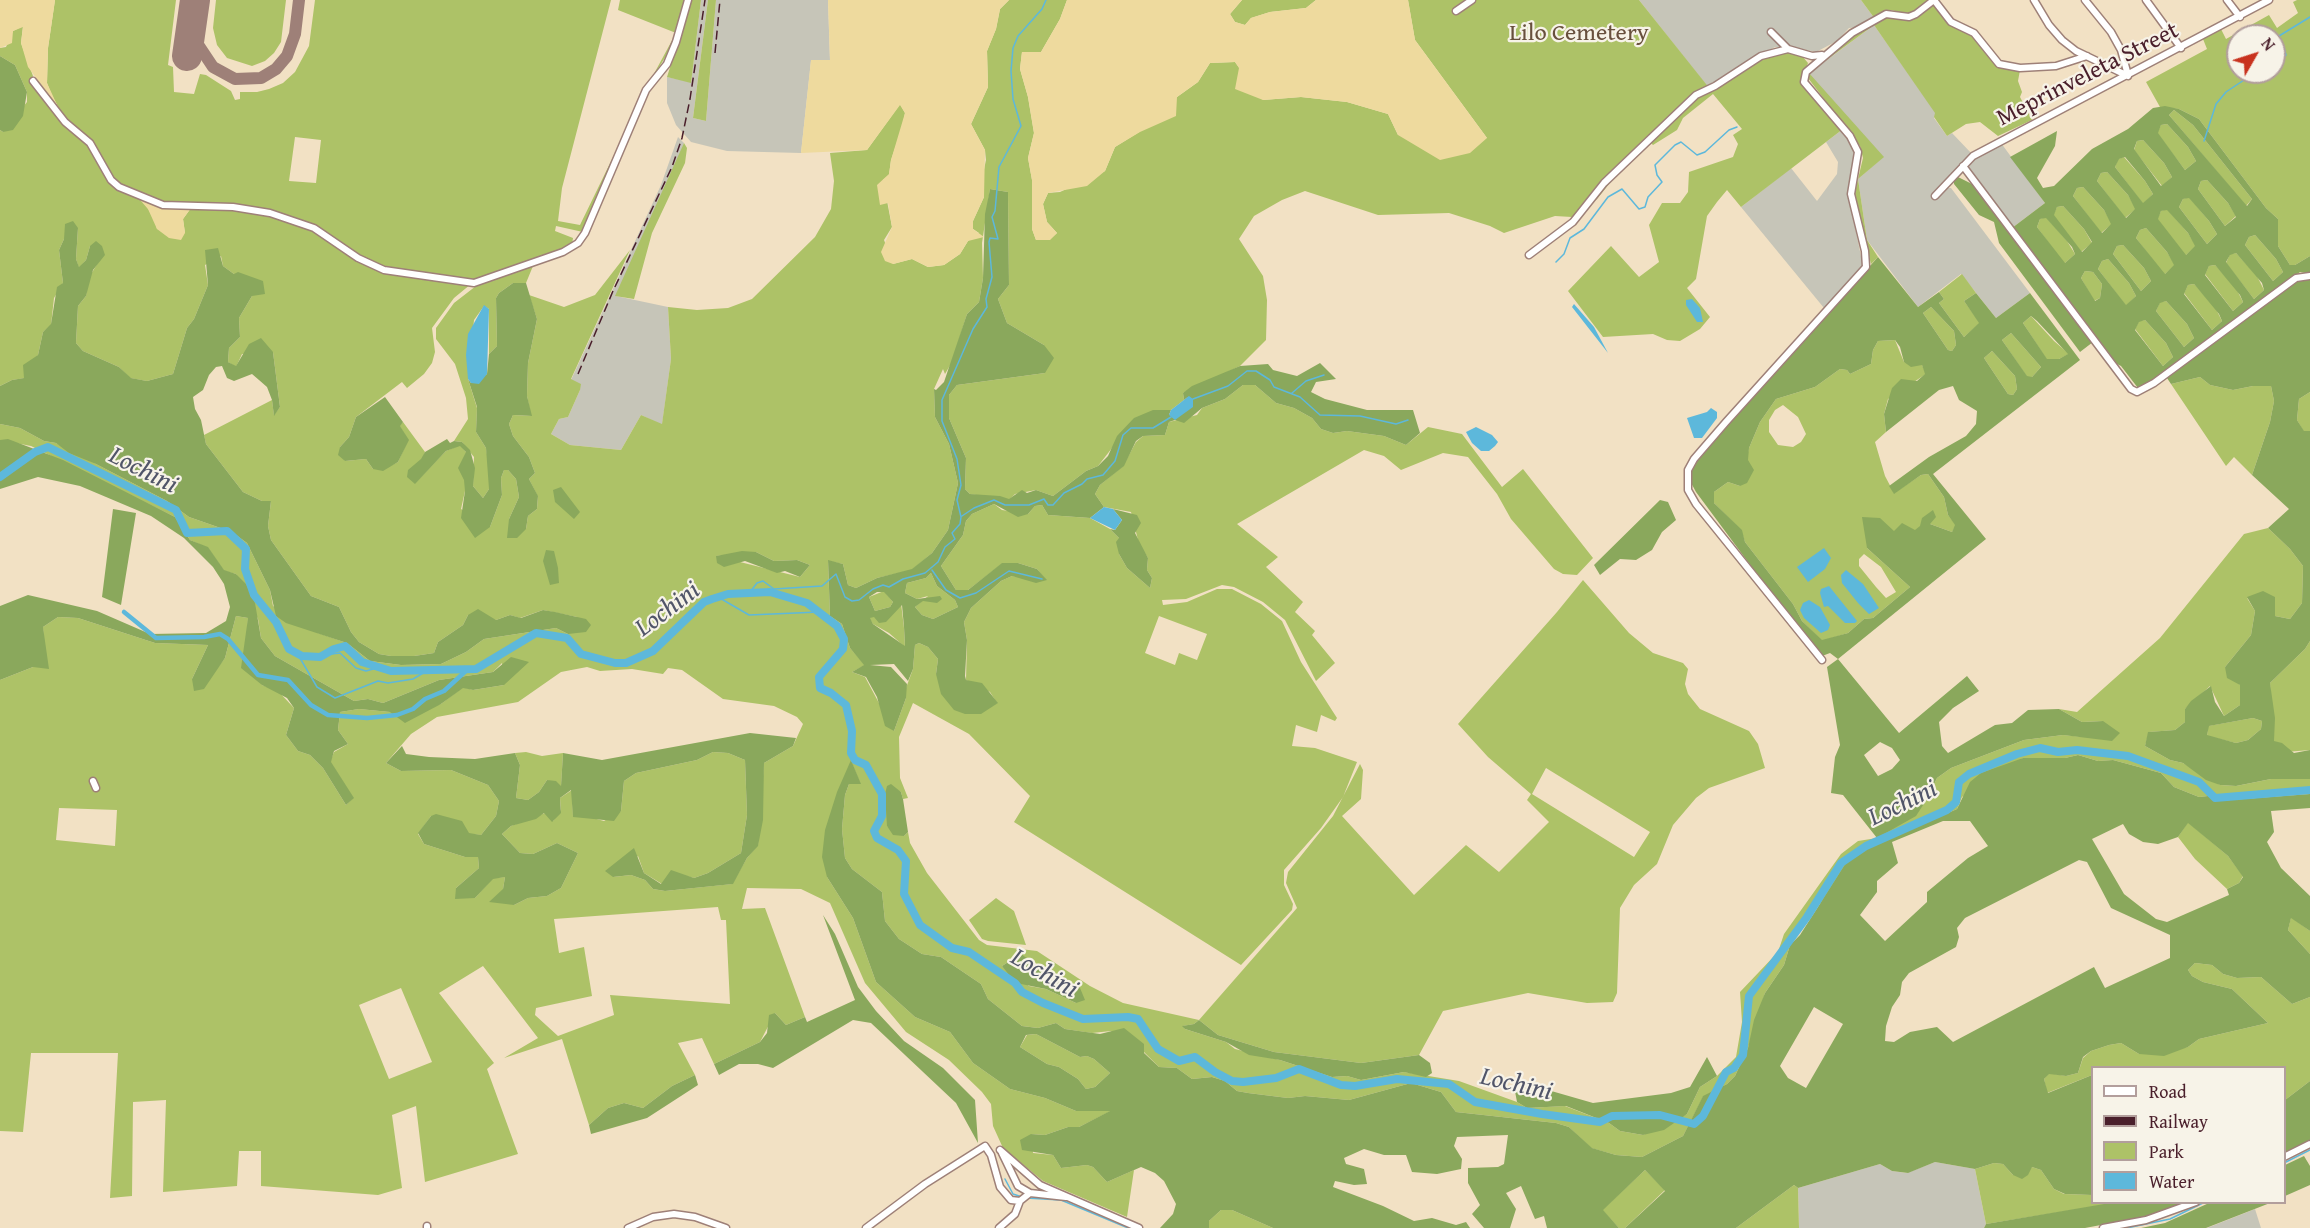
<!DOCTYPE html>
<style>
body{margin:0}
#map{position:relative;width:2310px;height:1228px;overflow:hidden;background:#f2e1c4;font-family:"Gentium Book Plus",serif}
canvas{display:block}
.legend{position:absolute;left:2091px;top:1066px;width:195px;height:138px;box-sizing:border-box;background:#f7f3e8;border:2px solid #b29e9c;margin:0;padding:8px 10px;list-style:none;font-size:18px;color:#4a1f2b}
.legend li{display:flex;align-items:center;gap:12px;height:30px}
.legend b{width:30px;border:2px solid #b29e9c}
.north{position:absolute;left:2226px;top:24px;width:60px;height:60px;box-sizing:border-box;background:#f7f3e8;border:2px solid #b29e9c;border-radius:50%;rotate:51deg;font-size:16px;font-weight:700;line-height:24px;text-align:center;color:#4a1f2b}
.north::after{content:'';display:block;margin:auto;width:21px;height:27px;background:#c8321e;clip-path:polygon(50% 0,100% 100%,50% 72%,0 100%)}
</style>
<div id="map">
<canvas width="2310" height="1228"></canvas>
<ul class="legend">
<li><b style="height:8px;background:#fff"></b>Road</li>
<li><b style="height:8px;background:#4a1f2b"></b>Railway</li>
<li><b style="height:16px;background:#adc267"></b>Park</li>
<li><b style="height:16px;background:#5db8db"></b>Water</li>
</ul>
<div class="north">N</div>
</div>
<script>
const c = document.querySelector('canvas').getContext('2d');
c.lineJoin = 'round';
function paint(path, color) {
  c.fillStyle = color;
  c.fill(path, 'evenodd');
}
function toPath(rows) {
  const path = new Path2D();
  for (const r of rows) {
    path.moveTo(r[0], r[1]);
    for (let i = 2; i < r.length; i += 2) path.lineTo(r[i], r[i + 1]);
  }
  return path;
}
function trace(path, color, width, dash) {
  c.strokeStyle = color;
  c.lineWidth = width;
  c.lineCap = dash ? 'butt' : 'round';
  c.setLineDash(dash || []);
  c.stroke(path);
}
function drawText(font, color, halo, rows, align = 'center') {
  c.font = font + ' "Gentium Book Plus",serif';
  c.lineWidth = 4.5;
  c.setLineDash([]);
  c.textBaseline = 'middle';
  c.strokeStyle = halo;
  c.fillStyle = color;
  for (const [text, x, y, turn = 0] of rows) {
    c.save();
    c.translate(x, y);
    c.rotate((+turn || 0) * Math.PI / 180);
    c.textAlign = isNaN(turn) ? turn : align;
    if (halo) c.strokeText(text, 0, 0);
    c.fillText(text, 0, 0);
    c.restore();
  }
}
paint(toPath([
 [701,0,708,0,693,118,706,121,716,0,828,0,830,61,811,61,801,153,727,151,691,142,676,125,667,103,667,77,691,82],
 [1639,0,1861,0,1875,19,1861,27,1849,28,1837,41,1816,52,1793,47,1775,47,1707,86],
 [1874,25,1936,113,1934,118,1947,136,1952,133,1972,154,1933,194,1932,199,1934,200,1947,188,1951,188,2030,293,1996,318,1961,274,1918,307,1867,240,1858,179,1883,157,1808,74],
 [1843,129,1857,150,1848,193,1863,266,1824,308,1741,207,1791,168,1817,201,1837,174,1838,162,1826,142],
 [678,137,684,143,678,161,616,296,668,307,671,359,662,425,641,415,621,450,570,445,551,434,559,419,568,417,580,390,580,387,571,380,661,185],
 [2001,143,2045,203,2012,228,1965,166,1974,157],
 [1935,1162,1975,1169,1986,1224,1984,1228,1799,1228,1798,1188,1880,1164,1892,1171,1907,1173],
 [2255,1209,2261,1228,2207,1228]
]), '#c6c5b8');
paint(toPath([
 [55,0,176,0,168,65,173,67,174,92,194,94,200,74,206,75,231,91,235,100,240,99,240,92,257,92,269,89,283,83,295,72,309,46,315,0,611,0,562,188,558,221,580,225,633,116,583,232,556,226,555,231,573,238,572,245,478,281,385,269,373,264,314,226,283,214,234,205,161,202,116,183,93,144,66,120,52,96,47,83,48,48],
 [295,137,321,140,316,183,289,181],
 [216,0,286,0,281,42,274,53,265,61,252,66,227,58,217,45,213,28],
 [620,0,685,0,677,29,666,56,649,83,676,33,618,10],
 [691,0,701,0,691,83,667,77],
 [708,0,716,0,706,121,693,118],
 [1009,0,1067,0,1060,19,1041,52,1022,52,1020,69,1028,97,1034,133,1028,158,1032,180,1032,229,1036,240,1049,240,1057,233,1047,222,1043,204,1048,193,1060,192,1105,171,1115,147,1139,132,1177,97,1198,82,1210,63,1235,62,1263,100,1301,97,1347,102,1388,114,1398,135,1487,138,1415,40,1408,0,1639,0,1710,89,1723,84,1768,56,1788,52,1802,56,1808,63,1802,79,1843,129,1741,207,1727,190,1717,202,1707,216,1696,279,1687,288,1710,317,1700,329,1680,341,1667,340,1653,334,1603,337,1568,291,1611,246,1639,277,1659,262,1649,225,1662,203,1680,203,1688,192,1689,172,1733,157,1738,144,1733,135,1742,129,1713,94,1683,118,1677,130,1653,145,1650,142,1613,179,1597,199,1572,217,1555,216,1504,233,1490,226,1449,213,1378,215,1305,191,1282,200,1254,216,1239,239,1263,276,1267,300,1266,340,1240,366,1183,393,1184,400,1171,410,1162,411,1112,448,1098,466,1086,471,1053,496,1036,490,1015,494,1009,500,970,494,965,489,966,458,949,418,947,404,949,395,957,385,1045,373,1044,345,1007,323,998,299,1009,285,1008,192,990,189,982,243,983,278,979,302,967,314,952,362,945,374,943,369,934,389,935,417,949,444,958,483,948,530,932,553,912,570,877,578,856,588,848,585,843,564,828,561,830,616,842,624,850,648,865,665,852,672,865,677,894,731,906,698,906,688,913,669,915,645,919,643,928,647,938,659,936,674,990,707,997,703,990,692,966,680,967,640,964,622,971,608,1001,581,1012,576,1046,580,1037,569,1018,563,1003,563,968,590,956,590,941,566,963,535,966,521,972,514,994,504,1002,510,1028,514,1035,506,1042,505,1048,515,1090,518,1110,529,1119,538,1119,554,1127,568,1150,588,1152,578,1147,570,1148,558,1139,544,1131,512,1104,507,1095,494,1100,485,1123,466,1136,442,1143,436,1165,435,1169,422,1197,415,1202,408,1225,399,1243,385,1255,385,1276,403,1294,408,1312,418,1321,429,1333,433,1347,431,1384,436,1406,445,1428,427,1462,434,1502,487,1523,469,1593,558,1577,575,1563,574,1554,569,1511,519,1497,494,1468,457,1443,453,1401,470,1384,456,1364,450,1237,524,1278,557,1266,567,1303,602,1295,612,1315,631,1312,635,1335,663,1316,681,1285,620,1263,602,1234,587,1222,585,1186,599,1162,600,1163,605,1187,602,1217,589,1232,589,1261,604,1282,621,1301,662,1337,718,1335,721,1321,715,1317,732,1296,725,1292,746,1315,748,1357,762,1343,797,1321,828,1284,870,1284,885,1293,904,1292,910,1241,965,1014,822,1030,796,969,734,913,703,899,737,900,778,908,798,903,799,901,792,887,786,887,826,904,836,908,832,910,843,927,873,979,940,987,945,1037,951,1090,986,1123,1003,1199,1020,1297,908,1286,883,1288,872,1333,816,1360,764,1363,770,1361,799,1342,816,1414,895,1466,845,1499,872,1549,822,1527,800,1531,794,1488,757,1458,724,1557,612,1583,580,1629,633,1653,653,1683,663,1688,669,1685,684,1688,694,1700,709,1749,731,1758,744,1765,768,1709,788,1696,798,1673,825,1657,864,1634,885,1620,908,1617,993,1613,1002,1587,1003,1528,993,1443,1011,1419,1055,1361,1063,1274,1052,1218,1035,1199,1020,1194,1024,1183,1026,1185,1029,1226,1042,1235,1049,1280,1060,1332,1077,1347,1076,1361,1080,1404,1072,1459,1081,1517,1102,1527,1108,1565,1106,1609,1123,1620,1131,1643,1135,1687,1114,1700,1087,1717,1076,1736,1057,1742,1022,1740,992,1778,952,1784,934,1841,854,1858,841,1877,838,1927,799,1937,778,1951,768,2024,740,2063,735,2083,737,2103,721,2082,722,2059,709,2077,712,2160,638,2244,534,2268,528,2290,549,2303,566,2302,603,2290,619,2275,616,2247,598,2255,611,2251,635,2225,667,2240,685,2240,705,2224,716,2210,686,2185,709,2185,722,2175,730,2149,732,2145,746,2170,760,2183,763,2220,785,2236,786,2271,779,2310,779,2310,794,2217,801,2208,796,2199,797,2174,787,2161,773,2113,760,2098,761,2078,755,2065,758,2023,758,1962,797,1957,809,1867,849,1817,907,1790,945,1784,965,1765,993,1748,1048,1735,1076,1727,1084,1703,1097,1683,1136,1642,1157,1616,1155,1591,1148,1569,1127,1556,1123,1456,1112,1441,1092,1411,1083,1349,1100,1305,1096,1288,1098,1248,1093,1237,1091,1225,1081,1212,1077,1192,1079,1177,1068,1159,1067,1144,1052,1111,1031,1092,1033,1065,1029,1056,1023,1038,1028,1022,1026,988,999,981,984,941,957,922,954,899,939,885,921,882,892,852,869,845,858,842,829,845,795,849,784,860,783,851,761,827,877,853,918,876,982,915,1017,950,1032,973,1063,1010,1089,1045,1098,1076,1111,1111,1111,1079,1127,1068,1127,1045,1135,1031,1134,1033,1153,1053,1155,1061,1168,1087,1165,1093,1167,1107,1182,1134,1170,1127,1217,1043,1181,1003,1148,993,1126,991,1104,982,1092,949,1060,906,1032,865,983,830,903,801,889,747,888,742,909,765,908,805,1017,786,1025,775,1013,760,1042,714,1064,702,1038,678,1043,695,1075,672,1086,643,1108,624,1103,608,1108,589,1125,562,1039,504,1058,538,1038,483,966,439,993,494,1063,487,1069,518,1154,425,1182,416,1106,392,1115,402,1188,378,1195,261,1186,261,1151,239,1151,237,1186,163,1192,166,1100,133,1102,132,1196,110,1198,118,1053,31,1053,23,1132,0,1131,0,680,33,667,44,643,43,627,58,617,78,618,155,643,208,645,192,679,215,671,225,658,236,616,248,618,247,640,262,685,278,691,294,708,286,735,298,751,310,755,323,768,346,805,353,798,330,762,334,752,348,744,338,730,340,712,359,709,390,712,441,704,463,687,473,690,504,685,502,663,493,672,439,680,383,703,368,699,354,701,275,656,261,638,258,619,236,574,224,571,208,548,190,540,175,517,31,446,0,440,0,424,20,428,44,441,56,443,167,501,189,517,232,532,247,543,270,590,273,606,318,633,347,643,370,661,401,665,441,664,466,652,484,639,556,628,568,634,577,617,543,610,520,618,510,615,496,620,468,615,463,625,438,642,434,653,414,656,391,656,379,654,359,642,351,632,339,607,311,596,271,540,268,526,271,501,262,501,243,492,206,444,204,435,272,400,274,415,280,407,273,352,242,354,236,367,228,362,229,348,240,337,239,318,252,296,234,274,223,266,221,256,205,265,208,285,194,319,187,328,173,374,147,381,130,378,119,367,83,351,76,343,78,306,86,296,88,279,99,261,90,246,86,260,79,268,76,259,78,228,64,239,59,250,63,283,54,298,51,325,43,332,38,355,25,378,12,380,0,386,0,130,3,132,27,102,27,92,15,65,0,56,0,48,6,47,13,31,23,26,21,43,33,76,31,82,88,143,112,186,134,193,141,199,154,217,157,229,185,233,183,219,191,208,223,208,268,215,308,227,387,273,471,284,454,298,432,328,435,352,432,363,424,374,407,388,402,382,356,417,349,437,340,447,345,461,366,459,373,469,390,466,398,462,408,440,399,425,403,422,425,452,415,483,446,451,460,445,466,452,465,491,461,509,490,527,502,495,501,478,504,470,508,470,516,479,519,497,509,519,526,529,528,516,537,509,538,497,529,479,535,473,529,457,513,436,509,424,513,415,531,416,527,396,528,363,537,319,529,295,564,307,595,295,630,250,571,379,581,384,580,390,568,417,559,419,551,434,570,445,621,450,641,415,662,424,671,359,668,307,697,310,728,308,752,299,815,237,831,209,834,181,830,153,867,150,900,104,905,113,902,128,891,160,889,175,883,180,892,227,884,240,893,264,912,259,928,267,944,265,960,254,968,241,979,233,973,229,973,221,984,197,982,179,986,160,985,150,971,124,988,87,987,51,996,29,1000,9],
 [756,552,774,561,797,560,810,565,800,577,716,556],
 [1159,616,1207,634,1197,660,1179,653,1175,665,1145,653],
 [587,667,600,671,632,669,663,674,668,668,682,670,723,699,774,706,797,717,803,724,793,746,764,763,758,845,747,858,732,884,665,891,653,889,645,880,631,875,613,877,638,856,644,873,662,884,682,875,694,878,708,873,741,853,747,815,745,760,728,753,713,752,697,760,636,773,624,781,621,811,604,821,589,817,573,817,572,790,560,798,561,810,553,821,545,813,511,826,502,834,520,853,533,854,557,843,578,853,561,888,547,896,528,898,514,905,503,889,505,877,493,878,475,898,456,888,479,868,478,857,465,857,424,844,418,834,431,816,469,834,481,835,496,816,499,801,488,785,451,770,401,771,386,763,411,734,437,717,518,702,561,672],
 [1546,768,1650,832,1634,857,1532,794],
 [59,808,117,810,115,846,56,840],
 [718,907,721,920,726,920,730,1004,610,995,614,1015,558,1036,535,1015,536,1008,592,996,584,947,559,953,554,919],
 [1013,959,1033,961,1055,979,1080,988,1076,1003,1046,989,1029,986,1002,966],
 [401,988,432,1062,389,1079,359,1005],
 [1242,0,1316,0,1306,8,1270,12,1251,18,1245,25,1235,22,1230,14],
 [1861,0,1931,0,1921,9,1908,14,1891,10,1875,19],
 [2297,0,2310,0,2310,256,2295,265,2290,265,2278,246,2278,219,2266,208,2199,119,2179,109,2160,107,2146,82,2207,49,2203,39,2221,29,2226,39,2269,15,2277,28,2298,13,2293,2],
 [2238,36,2274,36,2274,72,2238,72],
 [1934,3,1950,24,1973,36,2000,67,2020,70,2018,81,2022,92,2020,97,2032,120,1998,136,1980,122,1966,124,1947,136,1934,117,1935,113,1874,25,1809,73,1884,157,1858,179,1867,240,1878,257,1871,264,1854,196,1863,158,1860,146,1808,78,1808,74,1851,37,1881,19,1889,14,1908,19],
 [2174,110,2193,125,2252,199,2246,206,2169,115],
 [2167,124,2188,147,2196,161,2185,170,2157,133,2161,125],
 [2143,140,2164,163,2172,177,2162,186,2134,150,2137,141],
 [684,143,687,148,685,163,652,233,634,299,615,296],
 [2124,157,2145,181,2153,194,2143,204,2115,167,2118,159],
 [2107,172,2128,195,2136,209,2125,218,2097,181,2101,173],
 [2207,180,2228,203,2236,216,2225,226,2198,189,2201,181],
 [2083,187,2104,210,2112,224,2101,233,2073,196,2077,188],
 [2189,197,2209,221,2217,234,2207,244,2179,207,2183,199],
 [2063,206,2084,229,2092,243,2081,252,2053,215,2057,207],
 [2167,209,2188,233,2196,246,2185,256,2157,219,2161,211],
 [2046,217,2067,241,2075,254,2064,264,2037,227,2040,219],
 [2146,228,2167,252,2175,265,2164,275,2136,238,2140,230],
 [2255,235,2276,259,2283,272,2273,281,2245,245,2249,237],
 [2123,245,2144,268,2151,281,2141,291,2113,254,2117,246],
 [2236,253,2257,276,2264,290,2254,299,2226,263,2230,254],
 [2108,259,2129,283,2136,296,2126,306,2098,269,2102,261],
 [2215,265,2236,288,2243,302,2233,311,2205,274,2209,266],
 [533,266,526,283,513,283,499,293,496,298,497,346,489,354,489,309,484,306,474,320,468,379,477,408,476,432,486,448,489,467,489,489,483,498,473,486,474,457,462,442,454,441,468,419,466,398,455,364,436,339,436,328,454,303,476,286],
 [2085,271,2093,272,2102,284,2100,298,2094,301,2081,278],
 [1962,274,1976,293,1964,301,1980,323,1964,337,1939,303,1944,299,1939,292],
 [2194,284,2215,307,2222,321,2212,330,2184,293,2188,285],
 [2166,301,2187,324,2194,338,2184,347,2156,311,2160,302],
 [1931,307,1954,331,1956,345,1952,351,1948,350,1923,313],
 [2031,316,2054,341,2069,354,2059,359,2047,360,2023,323],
 [2145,320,2166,343,2173,357,2163,366,2135,329,2139,321],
 [2011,333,2041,367,2032,377,2027,377,2002,340],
 [1895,340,1904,362,1922,365,1926,374,1888,399,1884,414,1886,432,1875,442,1885,476,1894,493,1921,475,1928,474,1944,497,1948,515,1956,525,1952,532,1930,524,1916,530,1894,531,1867,548,1910,587,1873,618,1864,619,1848,633,1822,641,1802,621,1793,604,1745,542,1741,530,1714,503,1714,492,1728,482,1740,486,1749,448,1760,422,1776,399,1815,387,1840,369,1847,370,1850,374,1871,364,1873,350,1878,341],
 [1783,405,1798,417,1806,434,1801,442,1793,447,1778,445,1769,432,1769,420,1775,410],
 [1864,554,1881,567,1896,592,1886,598,1876,587,1859,566,1859,559],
 [1992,351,2015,376,2017,389,2013,395,2008,394,1984,358],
 [2200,377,2210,385,2233,390,2253,386,2271,386,2274,401,2270,422,2252,475,2234,457,2226,466,2171,384],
 [2310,392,2310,431,2304,432,2297,420,2299,399],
 [931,573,937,586,955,600,958,607,933,619,922,615,915,607,928,596,917,599,905,593,907,583,926,578],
 [884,591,893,602,890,607,875,611,869,597],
 [901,603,904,628,905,647,889,633,873,624,869,618],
 [2310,641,2310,750,2274,753,2270,683,2305,649],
 [2253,718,2262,721,2261,729,2248,740,2236,743,2207,736,2208,726],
 [526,752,542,756,563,753,561,787,547,780,539,792,528,800,516,798,520,765,515,753],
 [2188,822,2228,856,2243,876,2239,883,2227,889,2195,859,2178,837],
 [996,898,1014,911,1026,945,988,941,982,939,969,920],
 [2291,917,2310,931,2310,954,2288,930],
 [2195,963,2212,965,2223,974,2237,978,2261,977,2292,1004,2310,997,2310,1081,2285,1100,2284,1068,2092,1068,2092,1075,2047,1093,2044,1079,2049,1073,2066,1076,2078,1073,2083,1058,2091,1051,2109,1045,2121,1043,2139,1054,2188,1047,2199,1039,2268,1023,2232,989,2203,982,2192,976,2188,970],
 [1036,1034,1080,1057,1087,1056,1094,1059,1110,1073,1095,1087,1086,1089,1078,1079,1059,1067,1047,1064,1020,1047,1027,1035],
 [1994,1163,2003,1164,2013,1175,2032,1167,2041,1170,2054,1189,2064,1194,2092,1195,2092,1202,2116,1203,1986,1224,1975,1169],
 [1645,1170,1665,1190,1625,1228,1619,1228,1602,1210],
 [1794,1185,1798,1188,1799,1228,1736,1228],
 [1221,1210,1232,1210,1273,1228,1209,1228,1209,1221]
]), '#adc267');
paint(toPath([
 [0,56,15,65,27,92,23,116,13,130,3,132,0,130],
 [2165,106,2179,109,2199,119,2266,208,2278,219,2278,246,2290,265,2295,265,2310,256,2310,274,2300,272,2154,382,2138,388,2121,366,2113,362,2012,228,2045,203,2010,157,2057,131,2055,146,2037,178,2043,188,2054,186,2092,149,2128,129,2153,108],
 [2174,110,2193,125,2252,199,2247,206,2169,115],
 [2167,124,2188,147,2196,161,2185,170,2158,133,2161,125],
 [2143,140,2164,163,2172,177,2161,186,2134,149,2137,141],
 [2125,157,2145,181,2153,194,2143,203,2115,167,2119,159],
 [2107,172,2128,195,2135,209,2126,218,2097,181,2101,173],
 [2207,180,2228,203,2236,217,2225,226,2198,189,2201,181],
 [2083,187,2104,210,2111,224,2102,233,2073,196,2077,188],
 [2189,198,2209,221,2217,234,2207,244,2179,207,2183,199],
 [2063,206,2084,229,2092,242,2082,252,2054,215,2057,207],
 [2167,210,2188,233,2195,246,2186,255,2158,219,2161,211],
 [2046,218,2072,247,2075,254,2065,263,2037,227,2040,219],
 [2146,228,2167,252,2174,265,2165,274,2136,238,2140,230],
 [2255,235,2276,259,2283,272,2273,281,2245,245,2249,237],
 [2123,245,2144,268,2151,281,2141,291,2113,254,2117,246],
 [2236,253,2262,283,2264,290,2254,299,2226,262,2230,255],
 [2108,259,2129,283,2136,296,2126,305,2098,269,2102,261],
 [2215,265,2240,295,2243,302,2233,311,2205,275,2209,266],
 [2085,271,2093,272,2102,284,2100,298,2095,301,2081,278],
 [2194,284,2219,314,2222,321,2212,330,2184,294,2188,285],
 [2166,301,2187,324,2194,338,2184,347,2156,311,2160,303],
 [2145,320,2166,343,2173,357,2163,366,2135,330,2139,322],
 [1958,177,1972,184,1997,215,2093,342,2080,352,1999,243,1994,222,1979,215,1954,184,1954,179],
 [990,189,1008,192,1009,285,998,299,1007,323,1044,345,1054,358,1045,373,957,385,949,395,949,418,966,458,965,489,970,494,1000,496,1009,499,1022,490,1027,493,1036,490,1053,496,1086,471,1098,466,1108,456,1117,436,1134,418,1153,410,1171,410,1169,415,1189,396,1184,400,1183,393,1192,386,1240,366,1268,364,1273,370,1297,376,1320,363,1336,379,1316,382,1311,392,1325,399,1367,410,1413,410,1420,433,1406,445,1384,436,1347,431,1333,433,1321,429,1312,418,1294,408,1276,403,1255,385,1243,385,1225,399,1202,408,1184,423,1175,420,1169,422,1165,435,1143,436,1136,441,1124,466,1100,485,1095,494,1104,507,1090,518,1048,515,1042,505,1035,506,1028,514,1018,517,994,504,972,514,966,521,963,535,941,566,956,590,968,590,1002,563,1018,563,1037,569,1047,580,1036,583,1012,576,1001,581,971,608,964,622,967,640,965,676,966,680,982,683,998,703,981,714,965,714,954,710,941,694,936,674,938,659,928,647,919,643,915,645,913,669,908,681,894,664,870,665,891,667,907,684,906,698,894,731,885,726,877,697,866,677,852,672,864,665,850,648,842,624,830,616,828,560,843,564,848,585,856,588,877,578,912,569,932,553,948,530,958,483,949,444,935,417,934,389,936,390,944,382,967,314,979,302,983,278,985,214],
 [931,573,937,586,955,600,958,607,933,619,922,615,915,607,923,601,937,603,942,599,940,596,917,599,905,593,907,583,926,578],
 [877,592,884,592,893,602,890,607,875,611,869,597],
 [902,605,904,627,905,646,873,624,870,618,874,617,879,623,886,622],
 [73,221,78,228,76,259,79,267,86,260,90,246,96,241,102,246,105,255,93,270,86,296,78,306,76,343,83,351,119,367,131,378,147,381,173,374,187,328,194,319,208,285,205,250,218,248,223,266,234,274,238,272,263,281,265,294,252,296,239,318,240,337,229,348,228,362,236,366,249,344,261,338,273,352,280,407,274,416,272,400,267,387,259,380,252,374,234,381,227,378,222,366,216,367,209,375,203,390,193,397,195,409,201,420,206,444,243,492,262,501,271,501,268,526,271,540,311,596,339,607,351,632,359,642,379,654,391,656,414,656,434,653,438,642,463,625,468,615,478,609,496,620,510,615,521,618,543,610,555,612,586,619,591,625,586,632,568,634,556,628,484,639,466,652,441,664,401,665,370,661,347,643,286,623,276,616,270,590,247,543,232,532,189,517,167,501,96,464,69,453,56,443,44,441,20,428,0,424,0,386,12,380,24,378,23,365,38,355,43,332,51,324,57,287,63,283,59,250,64,239,65,224],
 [1878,257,1918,307,1939,292,1944,299,1939,303,1964,337,1979,323,1964,301,1976,293,1996,318,2030,293,2080,360,1933,474,1986,539,1838,659,1899,733,1967,676,1979,691,1953,708,1939,722,1942,746,1948,753,1995,725,2012,723,2028,710,2059,709,2082,722,2103,721,2120,733,2112,741,2063,735,2024,740,1951,768,1937,778,1927,799,1916,816,1877,838,1843,795,1831,793,1835,757,1840,745,1827,667,1838,659,1830,653,1822,656,1771,593,1696,492,1689,479,1696,460],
 [1931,307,1954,331,1956,345,1952,351,1948,350,1923,313],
 [2031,316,2037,321,2068,354,2059,359,2047,359,2023,323],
 [2011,333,2041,367,2032,377,2027,376,2002,340],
 [1895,340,1900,347,1904,362,1911,367,1922,365,1925,374,1917,381,1901,379,1892,388,1884,414,1886,432,1939,390,1953,386,1959,400,1977,411,1976,424,1966,436,1929,457,1889,486,1894,494,1921,475,1928,474,1944,497,1948,515,1955,525,1952,532,1930,524,1936,517,1933,510,1922,518,1920,526,1915,530,1902,523,1894,531,1880,518,1862,517,1867,548,1910,587,1873,618,1864,619,1848,633,1822,640,1802,621,1793,604,1745,542,1742,530,1714,503,1714,492,1728,482,1740,486,1747,483,1754,470,1748,460,1749,448,1760,422,1776,399,1815,387,1840,369,1847,370,1850,374,1871,364,1873,350,1878,341],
 [1992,351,2015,376,2017,389,2013,395,2008,394,1984,358],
 [1880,742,1892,748,1900,760,1892,769,1878,776,1864,755],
 [2310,278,2310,392,2299,399,2297,420,2304,431,2310,431,2310,641,2305,649,2270,683,2275,718,2274,741,2282,743,2294,753,2310,750,2310,779,2271,779,2236,786,2220,785,2206,780,2183,763,2170,760,2145,746,2148,732,2175,730,2185,722,2185,709,2191,701,2211,686,2215,702,2224,716,2240,705,2240,685,2227,678,2225,667,2251,635,2255,611,2247,597,2263,591,2275,597,2275,616,2290,619,2302,603,2303,566,2290,549,2268,528,2289,509,2252,475,2270,422,2274,401,2271,386,2253,386,2233,390,2210,385,2200,377,2171,384,2167,378,2298,280],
 [2253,718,2262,721,2261,729,2248,740,2236,743,2207,735,2209,726],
 [513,283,526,283,537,319,528,363,527,396,532,416,513,415,509,424,513,436,529,457,535,473,529,479,538,496,537,509,528,516,526,529,517,538,507,538,509,519,519,497,516,479,508,470,504,470,501,478,502,495,490,527,475,538,461,518,465,491,464,480,458,468,466,452,460,446,446,451,415,484,407,477,408,470,421,459,425,452,447,439,450,443,454,441,462,442,470,450,475,468,473,486,483,498,489,489,486,448,476,432,477,407,468,379,471,383,487,374,489,354,497,346,496,298,499,293],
 [385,397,403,422,400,426,409,440,398,462,383,471,373,469,366,459,345,461,338,455,340,447,349,437,356,417],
 [8,439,63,460,175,517,190,540,208,547,224,570,236,574,246,584,255,603,261,638,275,656,354,701,368,699,383,703,439,680,493,672,511,657,529,662,504,685,473,690,463,688,441,704,405,723,390,712,359,709,340,712,338,730,348,744,334,751,331,762,354,798,346,805,323,768,310,755,298,751,286,735,294,708,287,698,262,685,241,668,248,618,236,616,225,658,204,689,194,691,192,679,208,645,155,643,78,618,58,617,43,627,49,669,33,667,0,680,0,606,28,595,97,611,150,634,206,633,226,621,230,607,224,584,213,567,184,538,151,516,80,486,38,477,0,489,0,440],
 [561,487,580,512,574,519,555,502,553,490],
 [1660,500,1668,502,1676,520,1662,532,1652,550,1636,560,1620,559,1600,575,1594,565],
 [113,509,136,513,121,605,102,597],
 [1113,509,1137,515,1141,523,1135,533,1148,558,1147,570,1152,578,1150,588,1127,568,1119,554,1116,542,1119,538,1110,529,1115,530,1122,520],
 [546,550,554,551,558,568,559,583,550,585,543,561],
 [742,551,756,552,774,561,797,560,810,565,800,577,785,571,777,573,745,561,724,567,717,563,716,556],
 [750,733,796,738,793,746,764,763,763,820,758,846,747,858,733,884,665,891,653,889,645,880,631,875,613,877,605,871,634,848,644,873,661,884,671,870,694,878,708,873,741,853,747,815,745,760,728,753,713,752,697,760,636,773,624,781,621,811,614,821,573,817,571,790,560,798,561,813,552,822,544,813,536,819,511,826,502,834,520,853,533,854,557,843,578,853,561,888,547,896,528,898,514,905,489,902,503,889,505,877,493,879,475,898,455,899,456,888,479,868,478,857,465,857,424,844,418,833,431,816,436,814,462,821,469,833,481,835,496,816,499,801,488,785,451,770,401,771,386,763,402,746,406,754,429,757,475,759,515,753,520,765,516,798,528,800,539,792,547,780,556,781,561,786,563,753,602,760],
 [2078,755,2098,761,2113,760,2161,773,2174,787,2199,797,2208,796,2217,801,2310,794,2310,808,2271,811,2274,832,2267,842,2281,868,2310,896,2310,931,2291,918,2288,930,2310,954,2310,997,2292,1004,2261,977,2237,978,2223,974,2212,965,2195,963,2188,970,2192,976,2203,982,2232,989,2268,1023,2199,1039,2188,1047,2164,1056,2139,1054,2121,1043,2109,1045,2091,1051,2083,1057,2078,1073,2066,1076,2049,1074,2044,1079,2048,1093,2092,1075,2092,1195,2065,1194,2054,1189,2041,1170,2032,1167,2028,1175,2022,1179,2013,1175,2003,1164,1994,1163,1975,1169,1935,1162,1908,1173,1892,1171,1880,1164,1798,1188,1794,1185,1736,1228,1625,1228,1665,1191,1645,1170,1603,1210,1619,1228,1547,1228,1544,1216,1535,1219,1521,1186,1506,1193,1516,1209,1510,1228,1484,1228,1472,1214,1480,1205,1468,1183,1468,1168,1498,1167,1504,1164,1508,1135,1457,1137,1454,1146,1462,1159,1461,1169,1437,1174,1412,1172,1406,1155,1384,1155,1364,1149,1344,1158,1346,1164,1364,1169,1367,1184,1354,1185,1335,1181,1333,1187,1383,1206,1414,1221,1432,1218,1456,1225,1466,1222,1470,1228,1273,1228,1232,1210,1221,1210,1209,1221,1209,1228,1160,1228,1173,1214,1176,1204,1164,1181,1155,1173,1141,1167,1107,1182,1093,1167,1087,1165,1061,1168,1053,1155,1022,1150,1020,1140,1031,1134,1045,1135,1068,1127,1079,1127,1110,1111,1076,1111,1045,1098,1010,1089,973,1063,950,1032,915,1017,876,982,853,918,827,877,822,857,825,830,837,792,851,760,861,784,849,784,845,795,842,829,845,858,852,869,882,892,885,921,899,939,922,954,941,957,981,984,988,999,1022,1026,1038,1028,1056,1023,1065,1029,1100,1034,1124,1028,1144,1044,1144,1053,1159,1067,1177,1068,1192,1079,1212,1077,1225,1081,1237,1091,1248,1093,1288,1098,1305,1096,1349,1100,1411,1083,1441,1092,1456,1112,1556,1123,1569,1127,1592,1148,1616,1155,1642,1157,1683,1136,1703,1096,1727,1084,1735,1076,1748,1048,1754,1020,1765,993,1784,965,1790,945,1800,935,1846,863,1867,849,1957,809,1970,782,1981,773,2023,758,2065,758],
 [1943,821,1970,821,1988,846,1968,858,1927,892,1927,902,1885,941,1860,915,1877,892,1877,881,1898,863,1892,842],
 [2188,823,2228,856,2243,877,2239,883,2227,889,2229,895,2167,922,2156,919,2124,894,2092,839,2123,824,2129,834,2143,842,2158,844,2178,837],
 [2079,860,2087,862,2111,908,2170,935,2170,958,2105,988,2094,967,1953,1042,1937,1027,1910,1032,1894,1042,1885,1041,1886,1026,1892,1007,1900,995,1902,982,1909,973,1956,947,1959,937,1957,928,1965,918],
 [1814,1007,1843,1024,1806,1088,1788,1078,1780,1066],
 [1036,1034,1080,1057,1087,1056,1094,1059,1110,1073,1095,1087,1086,1089,1078,1079,1059,1067,1047,1064,1020,1047,1026,1035],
 [891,784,901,792,903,799,908,832,904,836,893,835,887,826,885,794,887,786],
 [823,915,835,934,858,987,876,1011,904,1041,943,1068,975,1100,978,1143,956,1103,871,1023,853,1020,773,1068,758,1064,739,1064,719,1075,714,1064,760,1042,767,1033,769,1015,775,1013,786,1025,805,1017,807,1022,855,1000],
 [1017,951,1055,979,1080,988,1085,1000,1076,1003,1046,989,1021,984,1010,976,1002,966,1013,959],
 [1199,1020,1218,1035,1274,1052,1361,1063,1419,1055,1430,1063,1432,1073,1426,1077,1404,1072,1361,1080,1347,1076,1332,1077,1280,1060,1249,1055,1226,1042,1185,1029,1182,1026,1194,1024],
 [1707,1057,1717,1076,1700,1087,1687,1114,1664,1130,1643,1135,1620,1131,1609,1123,1566,1106,1527,1108,1517,1102,1514,1086,1527,1084,1593,1103,1671,1093,1690,1087],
 [695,1075,698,1085,647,1118,591,1134,589,1125,608,1108,624,1103,643,1108,672,1086],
 [2310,1081,2310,1140,2285,1153,2285,1100],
 [2304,1156,2310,1166,2310,1185,2285,1196,2285,1165],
 [2116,1202,2186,1203,2143,1217,2085,1228,1984,1228,1986,1224],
 [2209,1203,2270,1203,2206,1228,2141,1228,2165,1223]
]), '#8aa85c');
paint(toPath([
 [0,0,55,0,48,48,47,83,58,107,28,67,21,43,23,27,13,31,12,43,0,48],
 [828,0,1009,0,1000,9,996,29,987,51,988,87,971,124,985,150,984,197,973,221,973,229,984,237,968,241,960,254,944,265,928,267,912,259,893,264,885,261,881,252,892,227,888,203,880,205,877,185,889,174,891,160,905,113,900,105,867,150,801,153,811,60,830,60],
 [1067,0,1242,0,1230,14,1235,22,1245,25,1251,18,1270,12,1306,8,1316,0,1408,0,1415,40,1487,138,1470,153,1440,160,1398,135,1388,114,1347,102,1301,97,1263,100,1235,89,1239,68,1235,62,1210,63,1198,82,1177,97,1176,116,1140,132,1115,147,1105,171,1087,186,1048,193,1043,204,1047,222,1057,233,1050,240,1036,240,1032,229,1032,180,1028,158,1034,133,1028,97,1020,69,1022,52,1041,52,1060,19],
 [134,193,152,202,191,208,183,219,185,233,181,240,169,238,157,229,148,209]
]), '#eeda9e');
paint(toPath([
 [1692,299,1700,308,1703,322,1697,322,1686,305,1686,300],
 [1574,304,1594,327,1608,353,1572,307],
 [484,305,489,309,487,374,479,384,471,383,468,379,466,355,468,334],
 [1189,396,1193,399,1193,407,1175,420,1169,415,1171,410],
 [1711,408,1717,412,1717,418,1702,438,1694,438,1687,418,1707,412],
 [1476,427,1492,435,1498,442,1495,446,1489,451,1481,451,1472,443,1466,432],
 [1104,507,1113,509,1122,520,1115,530,1090,518],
 [1824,548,1831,558,1825,569,1808,582,1797,567],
 [1846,570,1863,584,1879,608,1869,614,1858,603,1842,583,1841,575],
 [1829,586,1857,621,1855,623,1845,623,1828,606,1824,607,1820,593,1821,589],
 [1809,600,1820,607,1830,625,1828,630,1821,633,1804,618,1800,610,1803,603]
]), '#5db8db');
trace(toPath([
 [2274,62,2286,55,2284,48,2275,40,2279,36,2310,17],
 [2204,141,2216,104,2226,92,2256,72],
 [1556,262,1564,254,1570,238,1584,229,1608,197,1622,189,1639,209,1645,207,1648,197,1662,182,1657,175,1655,165,1675,145,1681,142,1697,155,1705,152,1729,130,1737,127],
 [1292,393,1306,381,1324,375],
 [1193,399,1228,386,1247,371,1256,371,1270,380,1274,387,1300,397,1320,415,1360,416,1396,424,1408,420],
 [962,516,974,508,994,500,1005,505,1029,505,1044,499,1048,505,1053,505,1064,493,1082,484,1087,479,1103,475,1115,461,1123,435,1131,428,1153,428,1171,417],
 [932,570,946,590,960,598,976,593,1009,571,1042,579],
 [750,592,757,583,763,581,774,589,822,586,836,574,845,597,852,601,859,600,873,589,883,585,889,587,903,579,925,573,938,562,945,547,955,539,952,533,960,524,961,517,957,500,961,485,957,459,942,421,942,400,973,329,987,307,986,299,992,277,989,242,990,238,998,239,992,217,995,211,999,167,1021,126,1013,99,1011,71,1013,48,1018,36,1042,9,1046,0],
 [718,597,749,615,819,612],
 [297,653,317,687,335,698,378,681,388,683,413,679,430,669],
 [323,655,340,653,356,668,366,671,377,668],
 [2284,1163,2310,1150],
 [1005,1179,1013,1194,1022,1197],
 [1026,1198,1061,1200,1128,1228],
 [2127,1228,2170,1219,2205,1202]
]), '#5db8db', 1.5);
trace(toPath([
 [124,612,156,638,204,637,220,634,228,639,258,675,288,680,311,705,328,715,367,718,397,715,413,709,425,699,444,691,468,669]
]), '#5db8db', 4.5);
trace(toPath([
 [0,477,35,452,48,447,176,510,187,533,227,531,246,549,245,569,254,595,276,622,289,649,302,656,320,657,334,649,345,646,362,662,391,671,476,669,536,633,567,638,581,654,615,663,626,663,653,651,704,602,712,599,728,594,770,592,807,603,837,626,844,639,843,649,819,677,820,688,831,693,846,705,852,731,851,753,855,760,866,765,882,794,882,816,874,831,877,838,898,850,906,861,904,894,920,925,952,948,969,952,1015,983,1022,992,1043,1003,1083,1019,1128,1017,1138,1019,1158,1049,1179,1061,1195,1057,1215,1072,1232,1081,1243,1082,1276,1078,1299,1069,1341,1085,1355,1086,1397,1079,1449,1084,1475,1102,1542,1114,1600,1122,1612,1116,1660,1115,1694,1124,1703,1116,1726,1072,1734,1068,1743,1055,1749,996,1807,917,1841,863,1866,846,1947,810,1956,802,1959,782,1969,774,2017,754,2040,748,2058,752,2077,750,2128,756,2199,782,2215,798,2310,790]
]), '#5db8db', 8);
trace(toPath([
 [192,18,197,43,213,67,235,79,261,78,276,69,287,56,295,34,299,0]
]), '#9e8078', 12);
trace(toPath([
 [187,56,195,0]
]), '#9e8078', 30);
const minor = toPath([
 [1934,0,1951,22,1974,33,1999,64,2020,68,2056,66,2087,56],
 [2034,0,2049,25,2062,40,2076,51,2128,76],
 [2085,0,2111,32,2121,50,2128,75],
 [2146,0,2181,48],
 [2227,0,2240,17],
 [1456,11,1472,0],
 [1771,32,1788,49,1812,56,1822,55],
 [33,81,65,122,90,143,111,180,119,187,163,205,233,207,270,213,314,228,358,258,384,270,474,283,563,252,578,243,585,233,646,90,667,64,676,42,688,0],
 [1963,166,2131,389,2137,392,2154,383,2296,278,2310,276],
 [1935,196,1973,156,2269,0],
 [1529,255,1573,222,1604,183,1696,95,1715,86,1761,56,1788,49],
 [1822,660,1696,504,1688,490,1688,470,1694,459,1726,422,1866,267,1865,251,1851,194,1858,152,1850,136,1804,82,1806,72,1852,33,1886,14,1909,17,1916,14,1934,0],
 [93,781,96,788],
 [1000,1150,1040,1185,1139,1228],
 [1002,1153,1018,1186,1030,1193],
 [2284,1157,2310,1144],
 [427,1228,427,1226],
 [628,1228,653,1217,674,1214,695,1217,726,1228],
 [866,1228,925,1184,985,1146,991,1155,1000,1187,1011,1200,1020,1201,1030,1193,1066,1197],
 [999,1228,1015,1214,1020,1201],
 [2103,1228,2146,1220,2196,1202]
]);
trace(minor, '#9e8078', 9);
trace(minor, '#fff', 6);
trace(toPath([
 [715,53,720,0],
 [578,374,613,291,672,167,682,138,690,99,705,0]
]), '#4a1f2b', 1.5, [9, 4.5]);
drawText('24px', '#68503d', '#f7f3e8', [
 ["Lilo Cemetery",1579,34]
]);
drawText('24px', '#4a1f2b', '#f7f3e8', [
 ["Meprinveleta Street",2088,75,-27]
]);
drawText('italic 26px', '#515569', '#f7f3e8', [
 ["Lochini",143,471,27],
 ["Lochini",668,610,-37],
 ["Lochini",1903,804,-26],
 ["Lochini",1044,974,30],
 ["Lochini",1516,1085,13]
]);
</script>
